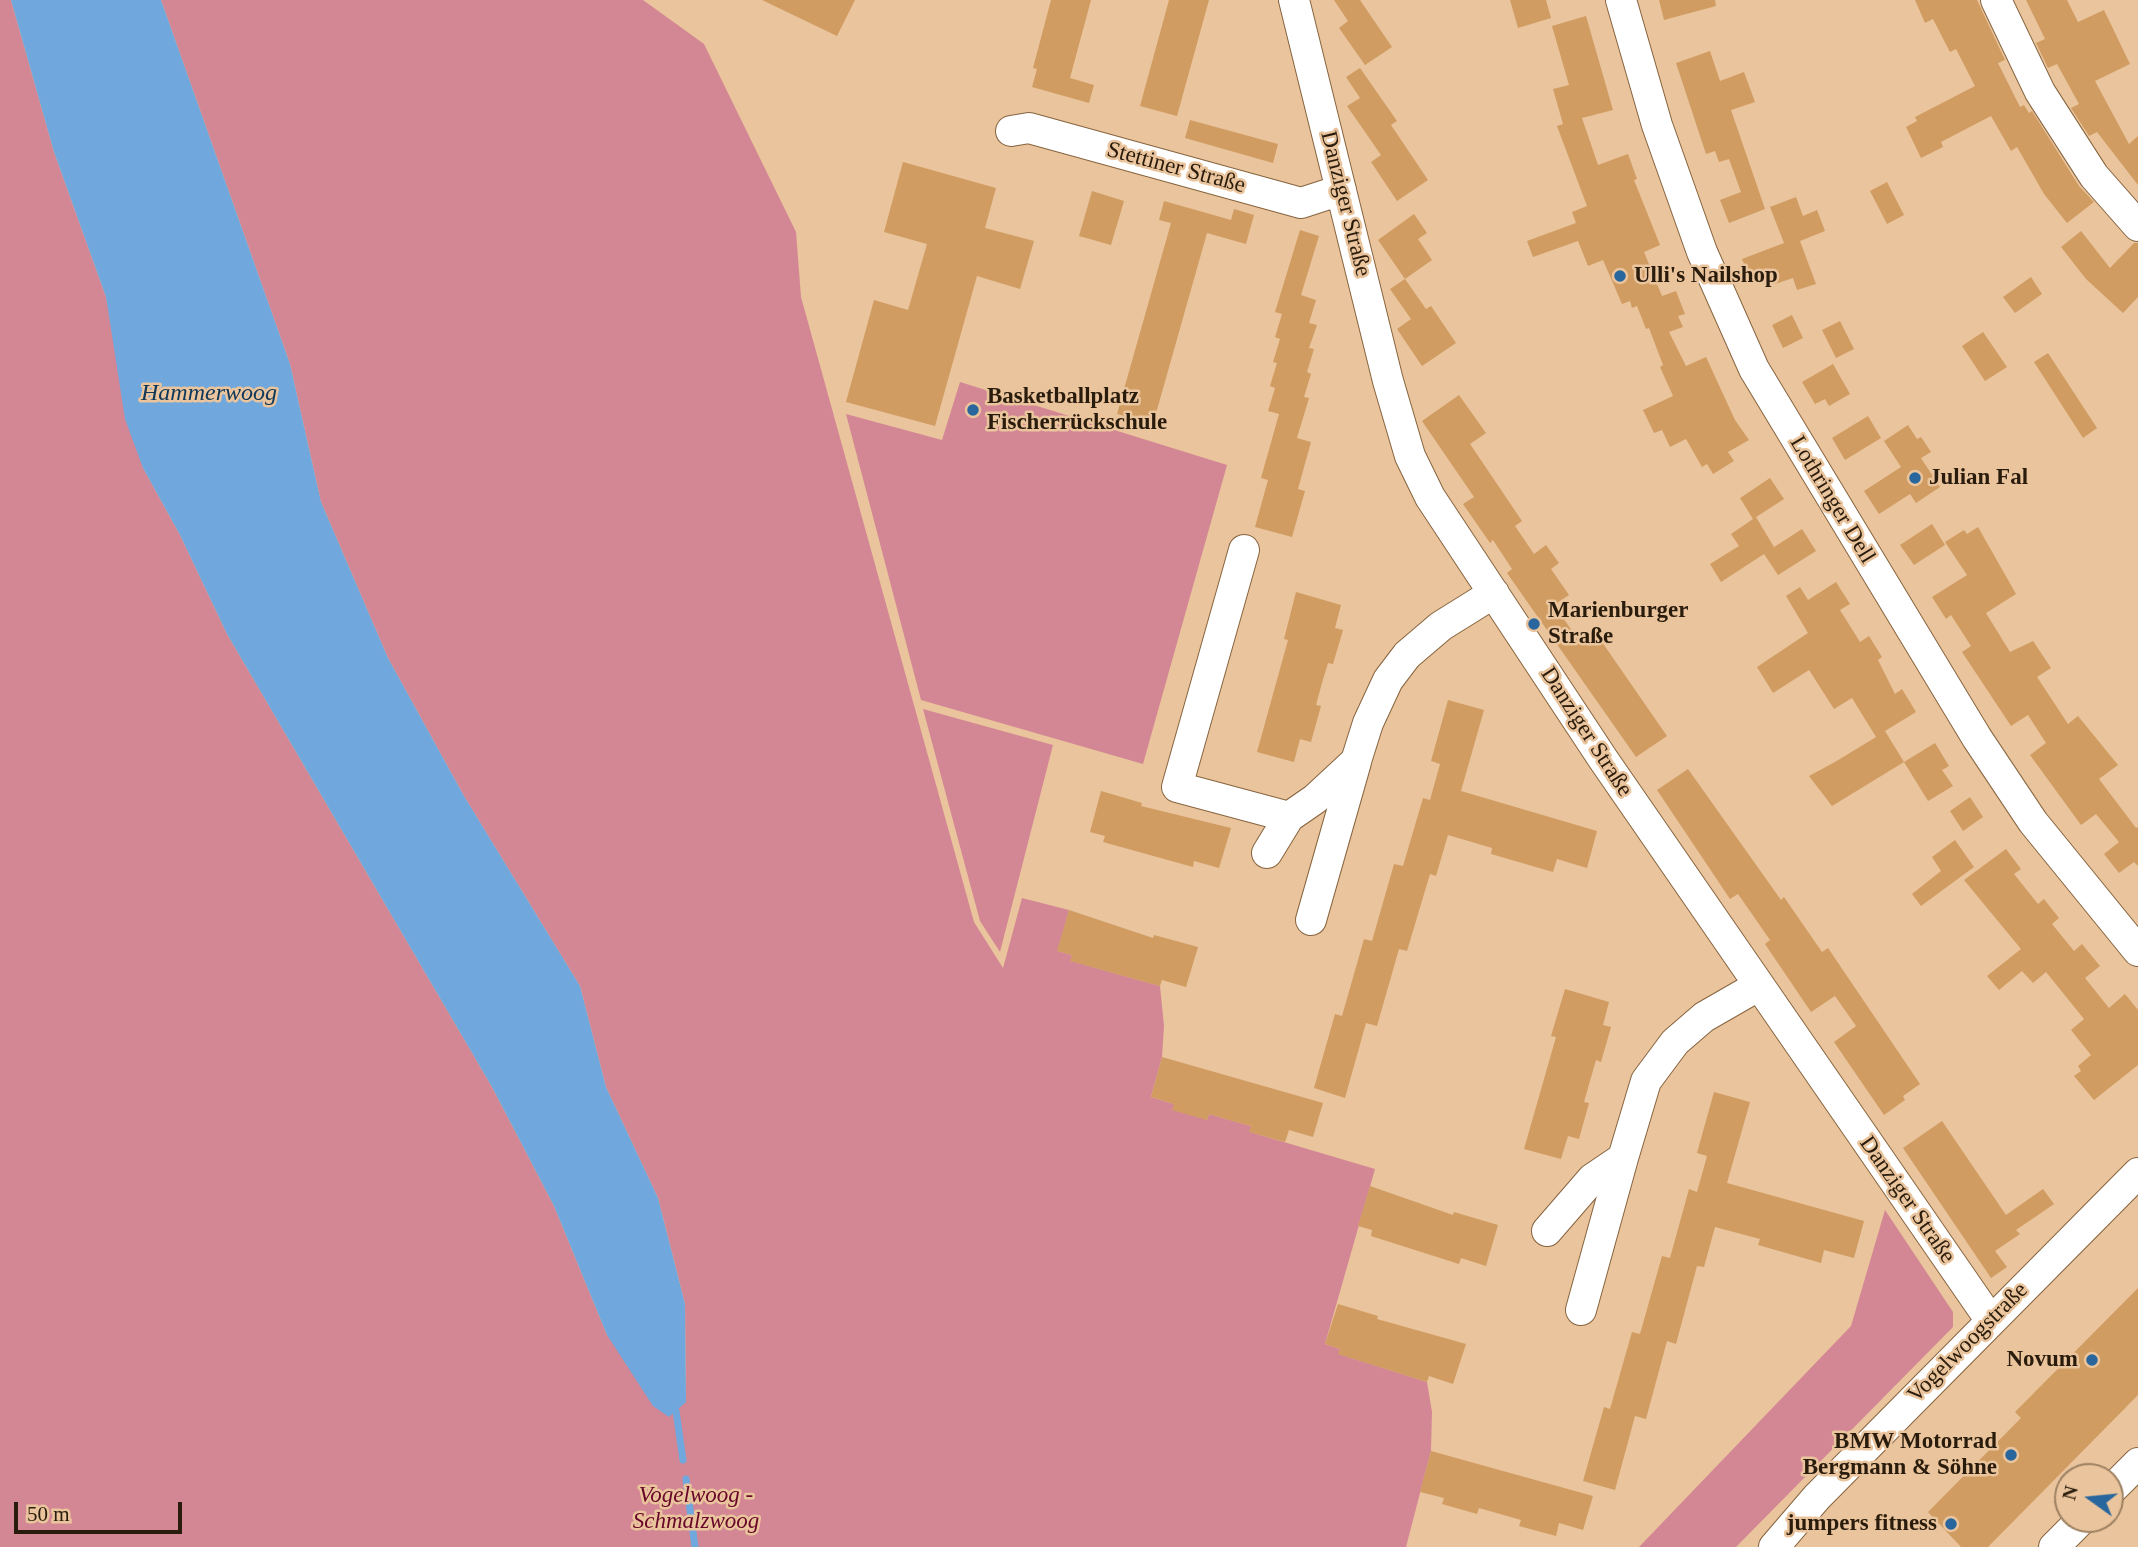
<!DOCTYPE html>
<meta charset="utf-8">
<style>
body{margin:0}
#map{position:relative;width:2138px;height:1547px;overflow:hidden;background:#eac49c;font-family:"Times New Roman",serif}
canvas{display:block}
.north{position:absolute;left:2054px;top:1463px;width:70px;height:70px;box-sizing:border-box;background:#eac49c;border:2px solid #9d8162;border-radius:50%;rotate:285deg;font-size:19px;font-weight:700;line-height:28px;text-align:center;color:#2a1c0c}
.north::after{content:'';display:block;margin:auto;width:24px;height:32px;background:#29669d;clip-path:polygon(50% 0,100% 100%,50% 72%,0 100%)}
.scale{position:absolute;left:14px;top:1502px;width:168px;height:32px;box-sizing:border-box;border:4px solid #2a1c0c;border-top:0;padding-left:9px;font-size:21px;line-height:24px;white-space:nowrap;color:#2a1c0c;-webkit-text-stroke:5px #eac49c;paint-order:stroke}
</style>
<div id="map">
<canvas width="2138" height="1547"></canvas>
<div class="north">N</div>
<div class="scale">50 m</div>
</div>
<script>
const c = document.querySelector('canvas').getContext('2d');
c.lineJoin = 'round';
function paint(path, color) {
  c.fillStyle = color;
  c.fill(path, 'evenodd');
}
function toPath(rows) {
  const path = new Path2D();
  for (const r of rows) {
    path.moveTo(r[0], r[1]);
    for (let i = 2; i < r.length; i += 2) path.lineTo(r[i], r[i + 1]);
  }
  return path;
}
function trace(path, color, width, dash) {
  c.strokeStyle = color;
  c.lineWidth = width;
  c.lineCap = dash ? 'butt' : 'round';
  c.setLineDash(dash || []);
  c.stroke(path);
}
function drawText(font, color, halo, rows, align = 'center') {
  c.font = font + ' "Times New Roman",serif';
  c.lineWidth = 5;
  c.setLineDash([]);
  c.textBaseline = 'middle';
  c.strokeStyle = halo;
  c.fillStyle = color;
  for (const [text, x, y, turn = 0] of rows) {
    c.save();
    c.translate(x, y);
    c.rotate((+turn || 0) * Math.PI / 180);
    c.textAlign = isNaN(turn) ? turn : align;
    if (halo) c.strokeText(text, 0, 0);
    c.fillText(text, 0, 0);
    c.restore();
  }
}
paint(toPath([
 [0,0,11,0,54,152,106,297,143,468,180,535,227,634,492,1087,554,1206,607,1335,686,1402,685,1304,658,1198,606,1087,580,986,464,796,388,658,321,502,290,364,161,0,643,0,704,44,796,232,801,297,974,922,1003,968,1022,898,1069,910,1058,951,1072,955,1071,961,1160,986,1164,1026,1162,1057,1151,1097,1174,1104,1207,1120,1209,1114,1251,1126,1250,1132,1375,1169,1325,1344,1340,1349,1339,1354,1427,1382,1432,1412,1431,1451,1406,1547,0,1547],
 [960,382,1227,465,1143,764,921,700,846,414,942,440],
 [923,709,1053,745,1000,952,980,921],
 [1885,1210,1953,1312,1953,1327,1736,1547,1639,1547,1851,1326]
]), '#d38794');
paint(toPath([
 [11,0,161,0,290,364,321,502,388,658,464,796,580,986,606,1087,658,1198,685,1304,686,1402,669,1417,653,1406,607,1335,554,1206,492,1087,227,634,180,535,143,468,125,419,106,297,54,152]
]), '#70a7dd');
trace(toPath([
 [676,1411,683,1460],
 [686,1479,695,1547]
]), '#70a7dd', 7);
paint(toPath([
 [762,0,855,0,837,36],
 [1051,0,1091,0,1070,78,1094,85,1089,103,1032,87,1037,69,1033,68],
 [1169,0,1209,0,1177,116,1140,106],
 [1334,0,1360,0,1392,47,1365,65,1339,28,1348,21],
 [1510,0,1546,0,1551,18,1518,28],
 [1659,0,1715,0,1716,6,1664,20],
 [1915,0,1977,0,2005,60,1998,63,2020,107,2024,105,2029,113,2032,111,2079,186,2094,202,2067,223,2044,194,2017,147,2011,151,1991,116,1941,142,1943,147,1921,158,1906,127,1917,121,1915,117,1975,86,1956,49,1950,52,1933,19,1925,23],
 [2026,0,2067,0,2078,22,2104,10,2130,64,2095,81,2129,144,2138,136,2138,185,2097,132,2089,136,2071,108,2079,104,2057,64,2048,68,2036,43,2045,39],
 [1586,16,1613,110,1582,118,1598,165,1628,154,1637,179,1634,180,1660,245,1644,252,1662,296,1676,291,1685,314,1678,316,1683,327,1669,332,1686,366,1706,357,1735,420,1749,440,1728,452,1734,461,1713,474,1707,464,1702,467,1686,439,1670,447,1662,430,1654,433,1643,410,1673,396,1660,367,1663,365,1649,328,1646,329,1637,306,1632,308,1630,301,1622,304,1603,260,1588,266,1578,241,1533,257,1527,241,1576,223,1572,212,1587,206,1557,126,1563,124,1553,89,1569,85,1552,26],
 [1710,51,1720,81,1744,72,1755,102,1731,110,1765,209,1729,223,1720,200,1741,192,1729,159,1719,162,1715,151,1706,154,1676,63],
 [1360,68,1397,121,1391,125,1428,180,1397,201,1371,162,1381,155,1347,106,1360,98,1346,77],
 [1190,120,1278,144,1273,163,1185,138],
 [903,162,996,188,985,228,1034,241,1020,289,977,276,935,426,846,402,874,300,908,310,927,244,884,232],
 [1887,182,1904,215,1887,224,1870,191],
 [1092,191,1124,201,1111,245,1079,236],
 [1796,197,1803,216,1817,210,1825,231,1800,241,1816,284,1797,290,1793,278,1775,284,1772,277,1752,284,1742,259,1784,243,1770,207],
 [1164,201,1231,220,1234,209,1254,215,1246,244,1207,233,1153,424,1117,414,1171,223,1159,220],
 [1414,214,1427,233,1418,239,1432,260,1405,279,1378,240],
 [1300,230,1319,236,1301,295,1316,300,1309,323,1317,325,1309,348,1314,349,1307,372,1311,374,1304,397,1309,398,1297,438,1311,442,1298,489,1305,491,1292,537,1255,527,1268,480,1261,478,1279,414,1268,411,1275,388,1270,386,1277,363,1273,362,1280,339,1275,337,1282,314,1275,312],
 [2081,231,2110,268,2134,243,2138,243,2138,297,2123,313,2086,279,2061,247],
 [2031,277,2042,294,2015,313,2003,297],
 [1405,279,1426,309,1431,306,1456,343,1422,366,1397,329,1411,319,1390,289],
 [1792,315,1803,338,1783,348,1772,325],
 [1840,321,1854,349,1836,358,1822,330],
 [1983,332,2007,367,1985,381,1962,346],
 [2048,353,2097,428,2083,438,2034,362],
 [1833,364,1850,394,1829,406,1825,399,1815,404,1802,382],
 [1459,395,1486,433,1470,444,1522,521,1515,526,1534,554,1546,545,1559,563,1551,569,1569,595,1554,605,1580,642,1595,632,1667,736,1636,757,1507,573,1512,569,1493,540,1490,543,1463,504,1474,497,1422,421],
 [1868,416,1881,438,1845,460,1832,438],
 [1908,425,1917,439,1921,437,1931,452,1921,458,1940,487,1916,503,1910,494,1879,514,1864,491,1901,467,1884,441],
 [1770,478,1784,499,1753,519,1740,498],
 [1756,517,1774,547,1768,551,1802,529,1816,551,1778,575,1764,554,1721,582,1710,564,1739,546,1731,534],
 [1932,524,1945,545,1914,565,1900,545],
 [1978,527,2016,594,1986,613,2010,652,2033,641,2051,668,2037,677,2068,724,2078,716,2118,765,2099,779,2136,828,2138,827,2138,866,2134,862,2119,873,2104,854,2119,842,2096,814,2081,825,2030,755,2046,743,2028,715,2011,726,1962,652,1971,646,1951,615,1946,619,1932,597,1967,575,1945,542,1964,530,1967,534],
 [1836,582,1850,604,1840,610,1860,642,1869,636,1882,657,1878,660,1895,694,1902,689,1916,712,1885,731,1904,762,1832,806,1809,776,1835,762,1881,734,1876,737,1852,698,1834,709,1809,670,1773,693,1757,667,1808,633,1786,596,1800,587,1808,600],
 [1296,592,1341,605,1335,628,1343,630,1333,664,1328,663,1322,683,1316,705,1321,706,1311,742,1300,739,1294,762,1257,752,1288,640,1284,639],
 [1448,700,1484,710,1461,791,1597,831,1587,868,1557,859,1553,872,1491,854,1492,848,1448,835,1436,876,1430,874,1407,951,1399,949,1377,1026,1366,1023,1345,1098,1314,1088,1335,1014,1342,1016,1364,939,1372,941,1394,864,1403,866,1423,798,1430,800,1440,764,1431,761],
 [1935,743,1949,766,1942,770,1953,786,1928,801,1904,762],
 [1688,769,1781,900,1784,897,1822,952,1828,948,1920,1084,1903,1096,1905,1100,1884,1115,1834,1042,1856,1026,1835,996,1811,1012,1765,944,1770,940,1738,894,1730,899,1657,790],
 [1101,791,1142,803,1141,806,1231,828,1219,868,1194,861,1193,867,1103,842,1105,836,1090,832],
 [1970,797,1983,817,1963,831,1950,811],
 [1955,840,1974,867,1921,906,1912,894,1941,871,1932,857],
 [2006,849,2021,869,2014,874,2038,904,2044,899,2059,918,2052,924,2074,951,2082,944,2100,966,2085,978,2109,1008,2125,994,2138,1010,2138,1065,2094,1100,2074,1076,2081,1071,2078,1066,2091,1055,2071,1030,2084,1019,2046,972,2033,983,2022,971,1999,990,1987,976,2021,949,1964,880],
 [1069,910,1153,938,1154,935,1198,947,1186,987,1162,980,1160,986,1070,961,1072,955,1057,951],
 [1565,989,1609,1002,1603,1025,1611,1027,1601,1062,1596,1060,1584,1102,1589,1103,1579,1139,1568,1136,1561,1159,1524,1149,1556,1037,1551,1036],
 [1162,1057,1323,1103,1313,1137,1289,1130,1285,1142,1249,1132,1251,1126,1229,1120,1209,1114,1207,1120,1172,1110,1174,1104,1151,1097],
 [1714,1092,1750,1102,1727,1183,1864,1221,1854,1258,1824,1250,1821,1263,1758,1245,1760,1239,1715,1227,1704,1267,1697,1266,1676,1344,1667,1341,1646,1419,1635,1416,1615,1490,1583,1481,1604,1407,1610,1409,1632,1332,1640,1334,1662,1256,1670,1258,1689,1189,1697,1192,1707,1156,1697,1153],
 [1942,1121,2006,1215,2043,1189,2054,1204,2016,1230,2020,1234,1995,1251,2007,1267,1991,1278,1903,1148],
 [1370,1186,1453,1215,1454,1212,1498,1225,1486,1266,1461,1258,1459,1264,1371,1236,1372,1230,1358,1226],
 [2138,1288,2138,1395,1988,1547,1961,1547,1928,1512,2021,1418,2015,1412],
 [1338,1304,1378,1316,1377,1319,1466,1344,1453,1384,1429,1376,1427,1382,1338,1354,1340,1349,1325,1344],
 [1431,1451,1593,1496,1583,1530,1559,1523,1556,1536,1519,1526,1521,1520,1479,1508,1477,1514,1442,1504,1444,1498,1420,1492]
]), '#d09c62');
const minor = toPath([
 [1294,0,1388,381,1410,456,1430,497,1603,759,1991,1321],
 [1621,0,1657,125,1702,252,1754,369,1977,738,2033,822,2138,951],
 [1996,0,2040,92,2094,176,2138,226],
 [1011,131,1029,128,1301,203,1341,190],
 [1244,550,1177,787,1289,817],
 [1267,853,1289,817,1315,799,1356,761,1368,723,1388,680,1407,655,1441,626,1494,593],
 [1311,920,1356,762],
 [1547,1231,1592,1179,1623,1158,1646,1081,1675,1042,1704,1017,1758,986],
 [1581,1310,1623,1158],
 [2110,1491,2138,1463],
 [1774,1547,1817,1497,2138,1173],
 [2054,1547,2082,1519]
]);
trace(minor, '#86643f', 32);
trace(minor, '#fff', 30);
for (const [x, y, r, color] of [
 [1620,276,7,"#29669d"],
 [973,410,7,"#29669d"],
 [1915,478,7,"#29669d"],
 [1534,624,7,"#29669d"],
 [2092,1360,7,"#29669d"],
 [2011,1455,7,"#29669d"],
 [1951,1524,7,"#29669d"]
]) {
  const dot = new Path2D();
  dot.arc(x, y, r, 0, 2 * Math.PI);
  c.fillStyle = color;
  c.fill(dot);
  trace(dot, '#eac49c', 2.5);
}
drawText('23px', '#2a1c0c', '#eac49c', [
 ["Stettiner Straße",1176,168,15],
 ["Danziger Straße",1345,204,76],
 ["Lothringer Dell",1832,500,59],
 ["Danziger Straße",1586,732,57],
 ["Danziger Straße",1907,1200,55],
 ["Vogelwoogstraße",1968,1343,-45]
]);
drawText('bold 23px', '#2a1c0c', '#eac49c', [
 ["Ulli's Nailshop",1634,276],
 ["Basketballplatz",987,397],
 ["Fischerrückschule",987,423],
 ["Julian Fal",1929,478],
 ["Marienburger",1548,611],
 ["Straße",1548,637],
 ["Novum",2078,1360,"right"],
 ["BMW Motorrad",1997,1442,"right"],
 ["Bergmann & Söhne",1997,1468,"right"],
 ["jumpers fitness",1937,1524,"right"]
], 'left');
drawText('italic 23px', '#680729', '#eac49c', [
 ["Vogelwoog -",696,1496],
 ["Schmalzwoog",696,1522]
]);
drawText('italic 24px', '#0e375a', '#eac49c', [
 ["Hammerwoog",209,394]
]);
</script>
